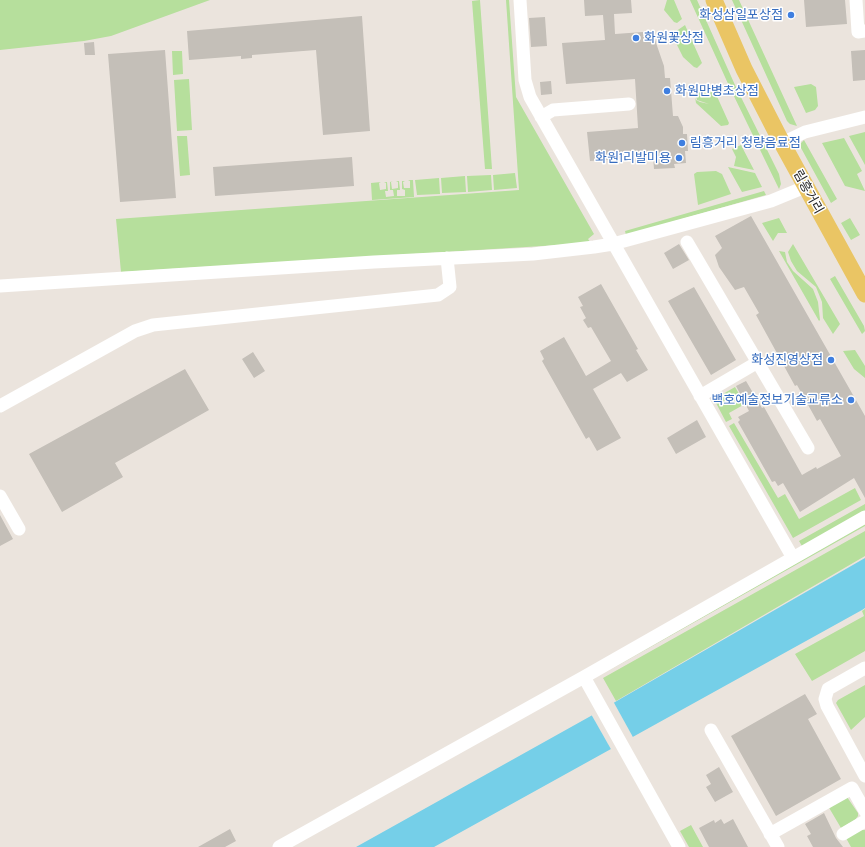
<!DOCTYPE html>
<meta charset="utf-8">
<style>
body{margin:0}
canvas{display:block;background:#ebe4dd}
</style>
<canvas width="865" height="847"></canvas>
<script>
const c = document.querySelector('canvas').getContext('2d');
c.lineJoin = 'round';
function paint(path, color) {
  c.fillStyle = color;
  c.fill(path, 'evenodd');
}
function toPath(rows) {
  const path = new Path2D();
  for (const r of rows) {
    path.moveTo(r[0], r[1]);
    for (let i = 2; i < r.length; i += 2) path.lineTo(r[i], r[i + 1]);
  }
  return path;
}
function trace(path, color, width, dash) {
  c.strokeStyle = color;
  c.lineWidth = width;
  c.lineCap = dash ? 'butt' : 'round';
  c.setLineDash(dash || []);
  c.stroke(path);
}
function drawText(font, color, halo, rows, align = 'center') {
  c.font = font + ' Karla,"Noto Sans KR",sans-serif';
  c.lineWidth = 3;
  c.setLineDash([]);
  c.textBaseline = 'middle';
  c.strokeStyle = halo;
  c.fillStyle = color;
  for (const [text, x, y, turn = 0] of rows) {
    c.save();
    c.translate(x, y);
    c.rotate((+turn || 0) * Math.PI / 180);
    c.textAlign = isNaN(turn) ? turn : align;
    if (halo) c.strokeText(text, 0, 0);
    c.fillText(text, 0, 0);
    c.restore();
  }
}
paint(toPath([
 [0,0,210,0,111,36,84,41,0,50],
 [480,0,492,169,485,169,472,1],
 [506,0,509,0,516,97,594,234,588,239,591,243,121,272,116,219,519,190],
 [667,0,674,0,682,19,677,23,674,22,664,10],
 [690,0,697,0,735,85,779,174,781,184,779,189,730,88],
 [732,0,739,0,797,126,790,124,787,121],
 [685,25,702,63,697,68,694,67,683,57,674,39,675,32],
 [172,51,182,51,183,74,173,75],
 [189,79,192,130,177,131,174,80],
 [811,84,816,87,818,106,815,110,806,113,794,87],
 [697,92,710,93,712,96,710,92,715,92,729,123,728,125,721,126,696,103,695,97,696,100,700,102,709,104,697,100,696,96],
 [865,132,865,165,849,136],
 [177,136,187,136,190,175,180,176],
 [844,138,862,171,857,174,865,191,845,186,822,143],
 [804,140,837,199,831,203,801,148,801,143],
 [741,145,754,170,734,166,736,157,732,149],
 [728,167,755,173,762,187,742,192],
 [716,171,722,174,731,194,698,205,694,174,697,172],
 [515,173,517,188,494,190,493,175],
 [491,175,492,190,468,192,467,176],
 [465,176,466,192,442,193,441,178],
 [439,178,440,194,417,195,415,180],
 [408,180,413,180,414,197,372,200,371,183,381,182,379,183,380,190,386,189,386,183,384,182,387,182,388,191,385,191,386,197,394,196,393,190,390,190,390,182,393,181,391,182,392,189,398,188,398,182,396,181,399,181,400,190,397,190,397,196,405,196,405,190,402,189,402,181,405,181,403,182,404,188,410,188,410,181],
 [764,191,766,195,626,235,625,231],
 [779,218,787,233,778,233,773,241,762,223],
 [850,218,860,235,851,240,841,223],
 [793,244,840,324,833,334,823,318,822,302,816,287,797,271,791,261,788,252],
 [779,251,785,252,787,262,793,271,813,289,818,302,820,320,819,321],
 [835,276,864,326,865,331,862,334,830,279],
 [855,350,865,366,865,378,854,369,843,351],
 [735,387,745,404,729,413,732,419,726,422,716,403,716,398],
 [734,423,778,498,785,494,799,519,855,488,861,500,793,538,729,426],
 [865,504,865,512,802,546,799,541],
 [865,524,865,526,601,675],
 [865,531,865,556,616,701,603,678],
 [865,609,865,651,812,681,795,654,864,616,862,611],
 [865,685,865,717,851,730,836,703,838,700],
 [847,797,858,813,858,816,855,820,841,828,828,806],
 [691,825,703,847,689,847,680,831],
 [861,830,865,830,865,847,851,847,846,838]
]), '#b6df9c');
paint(toPath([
 [865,558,865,608,862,610,434,847,356,847,589,717]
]), '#75cfe8');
paint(toPath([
 [613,701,634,739,612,751,591,714]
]), '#ebe4dd');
paint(toPath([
 [584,0,631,0,632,13,614,14,615,34,643,32,643,37,654,37,664,66,665,78,670,78,673,116,678,116,683,127,683,134,687,134,688,151,685,151,686,163,674,164,675,168,654,169,653,156,590,161,587,132,638,128,635,79,566,84,562,43,605,40,603,15,585,16],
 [804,0,845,0,847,24,806,27],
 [362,16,370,131,323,135,316,50,252,55,252,58,241,59,241,56,189,60,187,31],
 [545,17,547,46,531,47,529,18],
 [94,42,95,55,85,55,84,43],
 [165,50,176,198,120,202,108,54],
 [865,50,865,80,853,81,851,51],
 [551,81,552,94,541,95,540,82],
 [352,157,354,186,215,196,213,167],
 [751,216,865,416,865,498,854,478,800,512,783,483,778,486,775,481,772,482,738,422,740,420,738,417,749,411,736,386,746,381,762,408,764,407,802,475,816,467,817,469,841,456,820,419,817,421,797,385,795,386,756,315,759,313,744,287,735,290,719,267,715,255,722,248,715,236],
 [679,244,689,260,673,269,664,253],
 [601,284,638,349,636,350,648,370,627,382,621,373,593,389,621,438,597,451,589,437,586,439,542,361,544,359,540,351,564,337,586,376,611,361,591,327,588,328,583,320,586,318,580,307,583,306,578,297],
 [694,287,736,360,711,375,668,301],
 [253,352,265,371,254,378,242,359],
 [185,369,209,410,115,463,123,477,62,512,29,454],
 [697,420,706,437,676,454,667,438],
 [0,515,13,539,0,546],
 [805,694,817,714,808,719,841,779,776,816,731,736],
 [719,767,733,792,715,802,706,787,711,784,706,775],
 [824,813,836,838,843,847,813,847,807,836,811,834,805,824],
 [721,819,724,824,733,819,748,847,709,847,699,828,714,820,715,823],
 [230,829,236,841,225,847,198,847]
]), '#c4bfb8');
trace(toPath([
 [520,0,525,80,530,97,793,558],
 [856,0,858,32,865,31],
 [541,117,553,110,629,104],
 [782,143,805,132,865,117],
 [687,242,808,448],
 [0,286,374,262,533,254,594,247,613,244,771,201,805,187],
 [700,396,758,362],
 [0,406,135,331,153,325,438,295,450,287,447,258],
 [0,496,19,529],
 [865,668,828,689,825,699,827,706,865,776],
 [584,677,679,847],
 [711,730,778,847],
 [770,834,852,788,865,811],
 [843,834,865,821],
 [279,847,584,677,865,517]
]), '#fff', 13);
trace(toPath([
 [714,0,744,69,782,143,865,294]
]), '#eac564', 17);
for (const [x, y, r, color] of [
 [791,15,4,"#3f7fe0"],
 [636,38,4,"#3f7fe0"],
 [667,91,4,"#3f7fe0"],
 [682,143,4,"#3f7fe0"],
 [679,158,4,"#3f7fe0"],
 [831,360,4,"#3f7fe0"],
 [851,400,4,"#3f7fe0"]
]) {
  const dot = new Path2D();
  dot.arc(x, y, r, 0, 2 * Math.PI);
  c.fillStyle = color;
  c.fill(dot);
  trace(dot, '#fff', 1.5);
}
drawText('13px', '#366cbe', '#fff', [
 ["화성삼일포상점",783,15],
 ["화원꽃상점",644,38,"left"],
 ["화원만병초상점",675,91,"left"],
 ["림흥거리 청량음료점",690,143,"left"],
 ["화원1리발미용",671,158],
 ["화성진영상점",823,360],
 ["백호예술정보기술교류소",843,400]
], 'right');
drawText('13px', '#2a2a2a', '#fff', [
 ["림흥거리",808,192,61]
]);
</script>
